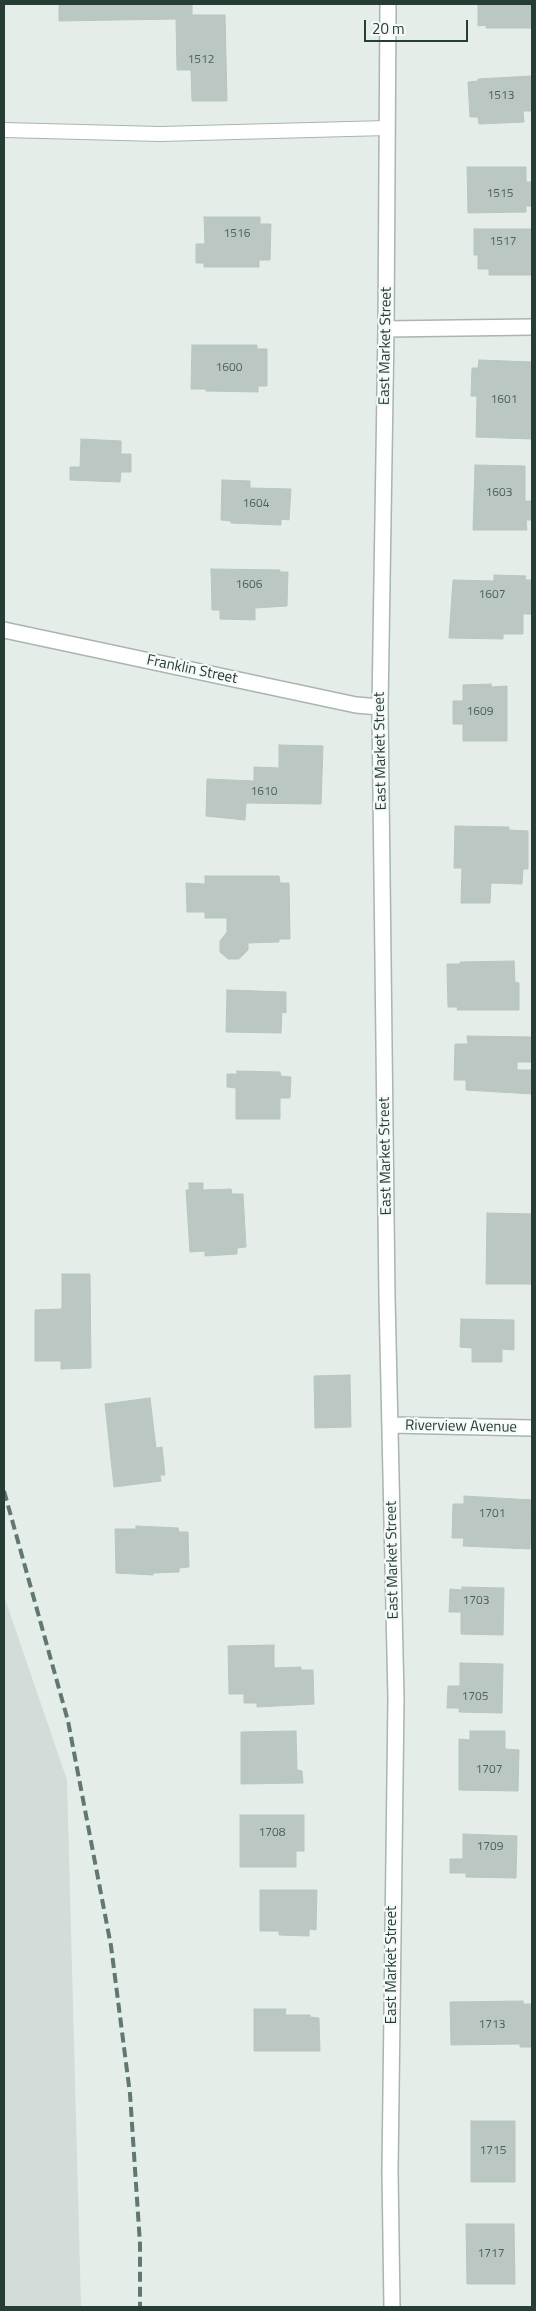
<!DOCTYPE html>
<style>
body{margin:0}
#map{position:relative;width:536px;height:2311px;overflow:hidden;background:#e5ede9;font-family:"Titillium Web",sans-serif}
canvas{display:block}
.frame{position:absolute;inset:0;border:5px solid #263d36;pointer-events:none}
.scale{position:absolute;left:364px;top:20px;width:104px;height:22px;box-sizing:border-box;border:2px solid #263d36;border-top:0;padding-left:6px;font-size:15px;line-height:18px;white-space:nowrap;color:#263d36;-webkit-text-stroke:4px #f5f9f7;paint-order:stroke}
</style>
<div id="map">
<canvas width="536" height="2311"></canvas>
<div class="frame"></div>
<div class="scale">20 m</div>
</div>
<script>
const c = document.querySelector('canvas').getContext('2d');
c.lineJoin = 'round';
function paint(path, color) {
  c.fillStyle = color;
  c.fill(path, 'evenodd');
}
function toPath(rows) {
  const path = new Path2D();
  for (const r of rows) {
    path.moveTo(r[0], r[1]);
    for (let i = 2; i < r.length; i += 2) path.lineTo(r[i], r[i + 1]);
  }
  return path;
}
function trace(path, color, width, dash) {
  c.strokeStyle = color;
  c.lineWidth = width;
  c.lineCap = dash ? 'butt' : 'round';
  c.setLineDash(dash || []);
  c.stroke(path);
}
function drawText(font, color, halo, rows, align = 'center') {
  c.font = font + ' "Titillium Web",sans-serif';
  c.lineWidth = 4.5;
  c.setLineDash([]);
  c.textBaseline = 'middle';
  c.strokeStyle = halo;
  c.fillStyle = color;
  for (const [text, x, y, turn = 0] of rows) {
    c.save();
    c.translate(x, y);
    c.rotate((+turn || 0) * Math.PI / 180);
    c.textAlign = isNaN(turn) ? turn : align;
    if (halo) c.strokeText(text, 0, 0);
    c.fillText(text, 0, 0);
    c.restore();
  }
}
paint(toPath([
 [4,1596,67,1780,81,2307,4,2307]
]), '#d3dcd8');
const building = toPath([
 [59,4,192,4,192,15,225,15,227,101,192,101,191,70,177,70,176,19,59,21,59,4],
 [478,4,532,4,532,28,486,28,486,25,478,26,478,4],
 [532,76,532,111,523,111,524,122,479,124,478,117,470,117,468,82,478,81,478,79,532,76],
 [467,167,526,167,526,182,532,182,532,206,526,206,526,212,468,213,467,167],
 [204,217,260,217,260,224,271,224,270,260,259,260,259,267,204,267,204,263,196,263,196,244,205,244,204,217],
 [474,229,532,229,532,275,489,275,489,269,478,269,478,255,474,255,474,229],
 [192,345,257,345,257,349,267,349,267,386,258,386,258,392,206,391,206,389,191,389,192,345],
 [479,360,532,362,532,439,476,437,477,396,471,396,472,368,478,368,479,360],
 [81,439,121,441,121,454,131,454,131,472,121,472,120,482,70,480,70,467,80,467,81,439],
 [475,465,525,466,525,501,532,501,532,520,526,520,527,530,473,530,475,465],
 [222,480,250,481,250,488,291,489,289,520,281,519,281,525,231,523,231,521,221,520,222,480],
 [211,569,280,570,280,572,288,572,287,606,255,608,255,620,220,619,220,610,212,610,211,569],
 [494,575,526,576,525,580,532,580,532,614,523,614,523,634,503,634,503,639,449,638,453,580,494,581,494,575],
 [491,684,491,687,507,686,507,741,463,741,463,724,453,724,453,701,463,701,463,685,491,684],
 [279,745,323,746,321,804,246,803,245,820,206,816,207,779,254,781,254,767,279,768,279,745],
 [455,826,509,827,509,830,528,831,528,869,523,869,522,884,491,883,490,903,461,903,462,868,454,868,455,826],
 [205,876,279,876,280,883,289,883,290,939,279,939,279,942,248,943,248,950,239,959,228,959,220,952,220,941,227,932,227,918,205,918,205,912,187,912,186,883,205,884,205,876],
 [514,961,515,982,519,983,519,1010,457,1010,458,1007,448,1007,447,964,460,964,460,962,514,961],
 [227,990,286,992,286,1013,282,1012,281,1033,226,1032,227,990],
 [467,1036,532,1037,532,1062,517,1062,517,1070,532,1070,532,1094,466,1090,466,1080,454,1080,455,1044,468,1044,467,1036],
 [237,1071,280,1072,281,1076,291,1077,290,1098,280,1098,280,1119,236,1119,236,1088,227,1087,227,1074,237,1074,237,1071],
 [189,1183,203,1183,203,1190,231,1189,232,1194,243,1194,246,1247,237,1248,237,1254,205,1256,205,1251,190,1252,186,1190,189,1190,189,1183],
 [487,1213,532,1214,532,1284,486,1284,487,1213],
 [62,1274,90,1274,91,1368,61,1369,61,1361,35,1361,35,1310,62,1309,62,1274],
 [461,1319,514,1320,514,1350,502,1349,502,1362,472,1362,472,1348,460,1347,461,1319],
 [350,1375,351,1427,315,1428,314,1376,350,1375],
 [150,1398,156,1448,162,1447,165,1475,160,1475,161,1481,114,1487,105,1404,150,1398],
 [464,1496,532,1500,530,1549,463,1546,464,1538,452,1538,453,1504,464,1504,464,1496],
 [136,1526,178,1528,179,1532,188,1532,189,1567,179,1568,179,1572,153,1573,153,1575,116,1573,115,1529,136,1529,136,1526],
 [462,1587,504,1588,503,1635,461,1634,461,1612,449,1612,450,1589,462,1590,462,1587],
 [274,1645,274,1668,301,1667,301,1670,313,1670,314,1704,257,1707,257,1703,244,1703,244,1694,229,1694,228,1646,274,1645],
 [460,1663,503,1664,502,1713,459,1712,459,1708,447,1708,448,1686,460,1686,460,1663],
 [296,1731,297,1770,302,1771,303,1783,241,1784,241,1732,296,1731],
 [470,1731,505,1731,505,1749,519,1750,518,1791,459,1790,459,1739,470,1740,470,1731],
 [240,1815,304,1815,304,1851,296,1851,296,1867,240,1867,240,1815],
 [463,1834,517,1836,516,1878,466,1877,466,1873,450,1873,450,1859,463,1859,463,1834],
 [260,1890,317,1890,316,1930,309,1929,309,1936,279,1935,279,1931,260,1931,260,1890],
 [523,2001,523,2004,532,2004,532,2047,520,2047,520,2044,451,2045,450,2002,523,2001],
 [254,2009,286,2009,285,2015,310,2015,310,2017,319,2018,320,2051,254,2051,254,2009],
 [471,2121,515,2121,515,2182,471,2182,471,2121],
 [466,2224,514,2224,515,2284,467,2284,466,2224]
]);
paint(building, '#bac7c2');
trace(building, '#b8c6c0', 1);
const lane = toPath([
 [4,130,160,134,387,128]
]);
const street = toPath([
 [388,4,386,329,380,707,387,1297,396,1698,390,2171,392,2307],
 [386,329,532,327],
 [4,630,356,705,380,707],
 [390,1425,532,1428]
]);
trace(lane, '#a8b5b0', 16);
trace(street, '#a8b5b0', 18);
trace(lane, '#fff', 14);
trace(street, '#fff', 15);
trace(toPath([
 [4,1491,68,1721,111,1946,130,2094,140,2244,140,2307]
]), '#607871', 4, [10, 5]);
drawText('12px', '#4b6059', null, [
 ["1512",201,60],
 ["1513",501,96],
 ["1515",500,194],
 ["1516",237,234],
 ["1517",503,242],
 ["1600",229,368],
 ["1601",504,400],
 ["1603",499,493],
 ["1604",256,504],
 ["1606",249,585],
 ["1607",492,595],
 ["1609",480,712],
 ["1610",264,792],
 ["1701",492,1514],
 ["1703",476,1601],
 ["1705",475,1697],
 ["1707",489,1770],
 ["1708",272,1833],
 ["1709",490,1847],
 ["1713",492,2025],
 ["1715",493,2151],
 ["1717",491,2254]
]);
drawText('15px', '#263d36', '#f5f9f7', [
 ["East Market Street",386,346,-89],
 ["Franklin Street",192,670,12],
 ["East Market Street",381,751,-91],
 ["East Market Street",386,1156,-91],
 ["Riverview Avenue",461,1427,1],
 ["East Market Street",393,1560,-91],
 ["East Market Street",392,1965,-90]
]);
</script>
